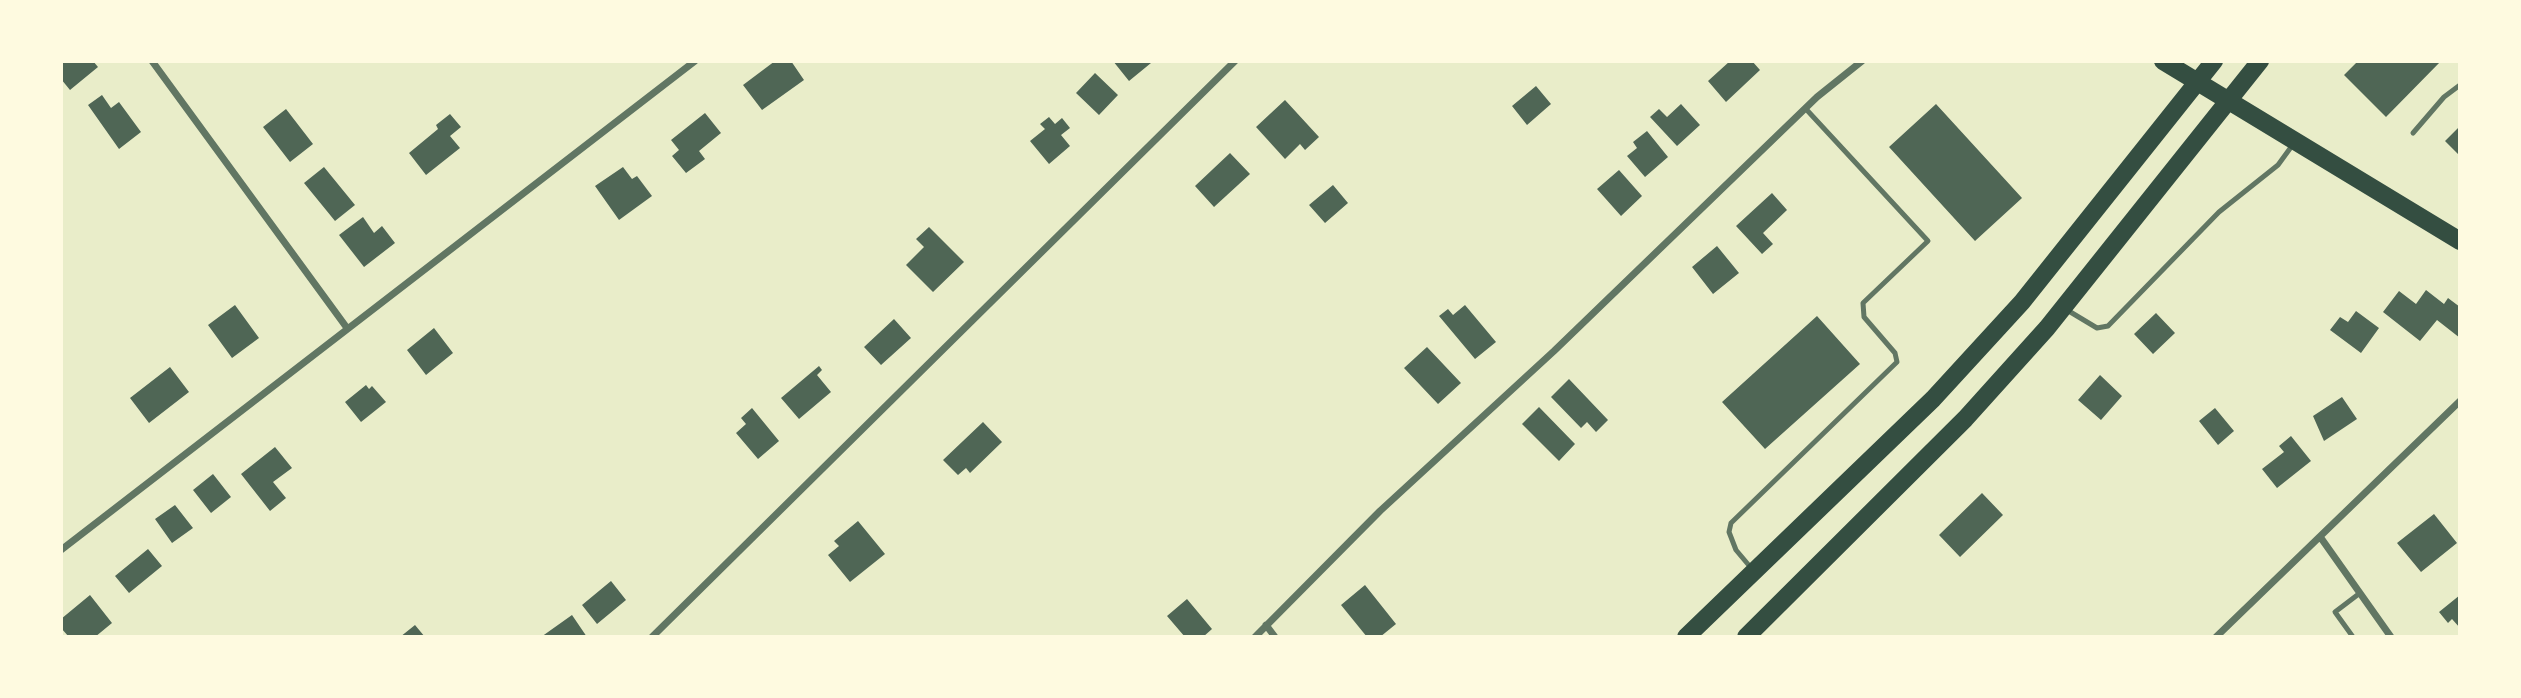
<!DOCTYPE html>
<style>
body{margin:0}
#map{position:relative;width:2521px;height:698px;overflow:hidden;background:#e9edc9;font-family:"Source Sans 3",sans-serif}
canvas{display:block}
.frame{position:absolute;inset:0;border:63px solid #fefae0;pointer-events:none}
</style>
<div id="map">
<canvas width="2521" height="698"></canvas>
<div class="frame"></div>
</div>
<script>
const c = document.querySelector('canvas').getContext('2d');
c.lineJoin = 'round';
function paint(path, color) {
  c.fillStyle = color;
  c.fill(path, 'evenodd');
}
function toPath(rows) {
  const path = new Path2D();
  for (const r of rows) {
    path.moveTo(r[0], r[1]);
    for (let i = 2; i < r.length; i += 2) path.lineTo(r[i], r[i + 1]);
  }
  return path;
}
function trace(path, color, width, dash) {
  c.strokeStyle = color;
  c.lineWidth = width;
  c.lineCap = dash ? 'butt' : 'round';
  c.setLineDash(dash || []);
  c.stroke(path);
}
paint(toPath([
 [61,61,93,61,98,67,70,90,61,79],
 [775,61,791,61,804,80,762,110,743,85],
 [1113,61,1149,61,1151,63,1129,81],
 [1730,61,1752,61,1760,70,1726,102,1708,81],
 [2358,61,2441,61,2386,117,2344,75],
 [1095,73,1118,95,1099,115,1076,93],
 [1536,86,1551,104,1527,125,1512,106],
 [102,95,111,108,119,102,141,132,119,149,88,105],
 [1285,100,1319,137,1305,150,1300,144,1285,159,1256,127],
 [1681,104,1700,125,1677,146,1650,117,1659,109,1667,117],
 [1936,104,2022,198,1975,241,1889,147],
 [286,109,313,144,290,162,263,127],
 [705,113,721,133,699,151,705,159,686,173,672,156,679,150,671,140],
 [450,114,461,127,450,136,460,148,426,175,409,153,438,129,436,125],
 [1049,117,1055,124,1062,118,1070,128,1061,135,1070,146,1049,164,1030,141,1045,129,1040,124],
 [2460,126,2460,156,2445,141],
 [1647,131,1668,157,1645,177,1627,156,1637,148,1633,142],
 [1230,153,1250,174,1214,207,1195,186],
 [324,167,355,205,335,221,304,183],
 [623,167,632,179,637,176,652,196,619,220,595,186],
 [1619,170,1642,196,1621,216,1597,189],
 [1333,185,1348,203,1325,223,1309,205],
 [1772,193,1787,210,1763,233,1773,244,1762,254,1736,226],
 [363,217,374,233,382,226,395,243,364,267,339,235],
 [929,227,964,262,933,292,906,265,924,247,916,239],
 [1717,246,1739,273,1713,294,1692,267],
 [2426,290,2444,304,2448,298,2460,307,2460,338,2437,320,2420,341,2383,312,2399,291,2416,304],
 [235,305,259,338,232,358,208,325],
 [1465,305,1496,342,1475,359,1439,316,1448,309,1453,315],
 [2356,311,2379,328,2361,353,2330,330,2340,317,2348,322],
 [2156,313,2175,333,2153,354,2134,334],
 [1817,316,1860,364,1765,449,1722,402],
 [894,319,911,338,881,365,864,347],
 [434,328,453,353,426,375,407,350],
 [1427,347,1461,383,1438,404,1404,368],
 [819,366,822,370,817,375,831,392,799,419,781,398],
 [170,367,189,392,149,423,130,398],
 [2100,375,2122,396,2101,420,2078,400],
 [1569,379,1608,420,1596,432,1587,422,1581,428,1551,397],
 [366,385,369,389,372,386,386,402,361,422,345,402],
 [2342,397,2357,419,2324,441,2313,416],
 [1539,407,1575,444,1559,461,1522,424],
 [752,408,779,441,758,459,736,433,746,424,741,418],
 [2215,408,2234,431,2218,445,2199,421],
 [983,422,1002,442,970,473,966,468,958,475,943,460],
 [2291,436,2311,461,2277,488,2262,469,2284,452,2279,446],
 [275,447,292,468,273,482,286,498,270,511,241,474],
 [213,474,231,497,211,513,193,490],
 [1982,493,2003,515,1960,557,1939,535],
 [175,505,193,528,172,543,155,519],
 [2434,514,2457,543,2421,572,2397,543],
 [858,521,885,554,850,582,828,555,839,546,834,541],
 [148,549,162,566,129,593,115,576],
 [611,581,626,600,597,624,582,605],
 [1365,585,1396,624,1380,637,1367,637,1341,605],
 [90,595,112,623,95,637,69,637,61,628,61,619],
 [2460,595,2460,628,2452,619,2448,623,2439,612],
 [1187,599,1212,629,1203,637,1185,637,1167,616],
 [572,615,587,637,541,637],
 [415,625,425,637,400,637]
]), '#4f6655');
trace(toPath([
 [2413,133,2444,97,2460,85],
 [2067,310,2097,328,2108,326,2219,212,2278,165,2294,143],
 [1752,569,1736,550,1729,532,1731,523,1897,362,1895,353,1864,317,1863,303,1928,241,1805,108],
 [2353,637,2335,612,2360,593]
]), '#617663', 5);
trace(toPath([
 [152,61,347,328],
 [2321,538,2391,637],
 [61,550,695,61],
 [1266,625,1275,637],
 [652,637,1235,61],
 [1255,637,1380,511,1554,351,1817,97,1862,61],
 [2216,637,2460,401]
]), '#617663', 7);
trace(toPath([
 [2163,61,2460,241],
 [1686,637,1933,399,2022,302,2214,61],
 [1746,637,1965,419,2047,328,2260,61]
]), '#344e41', 18);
</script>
